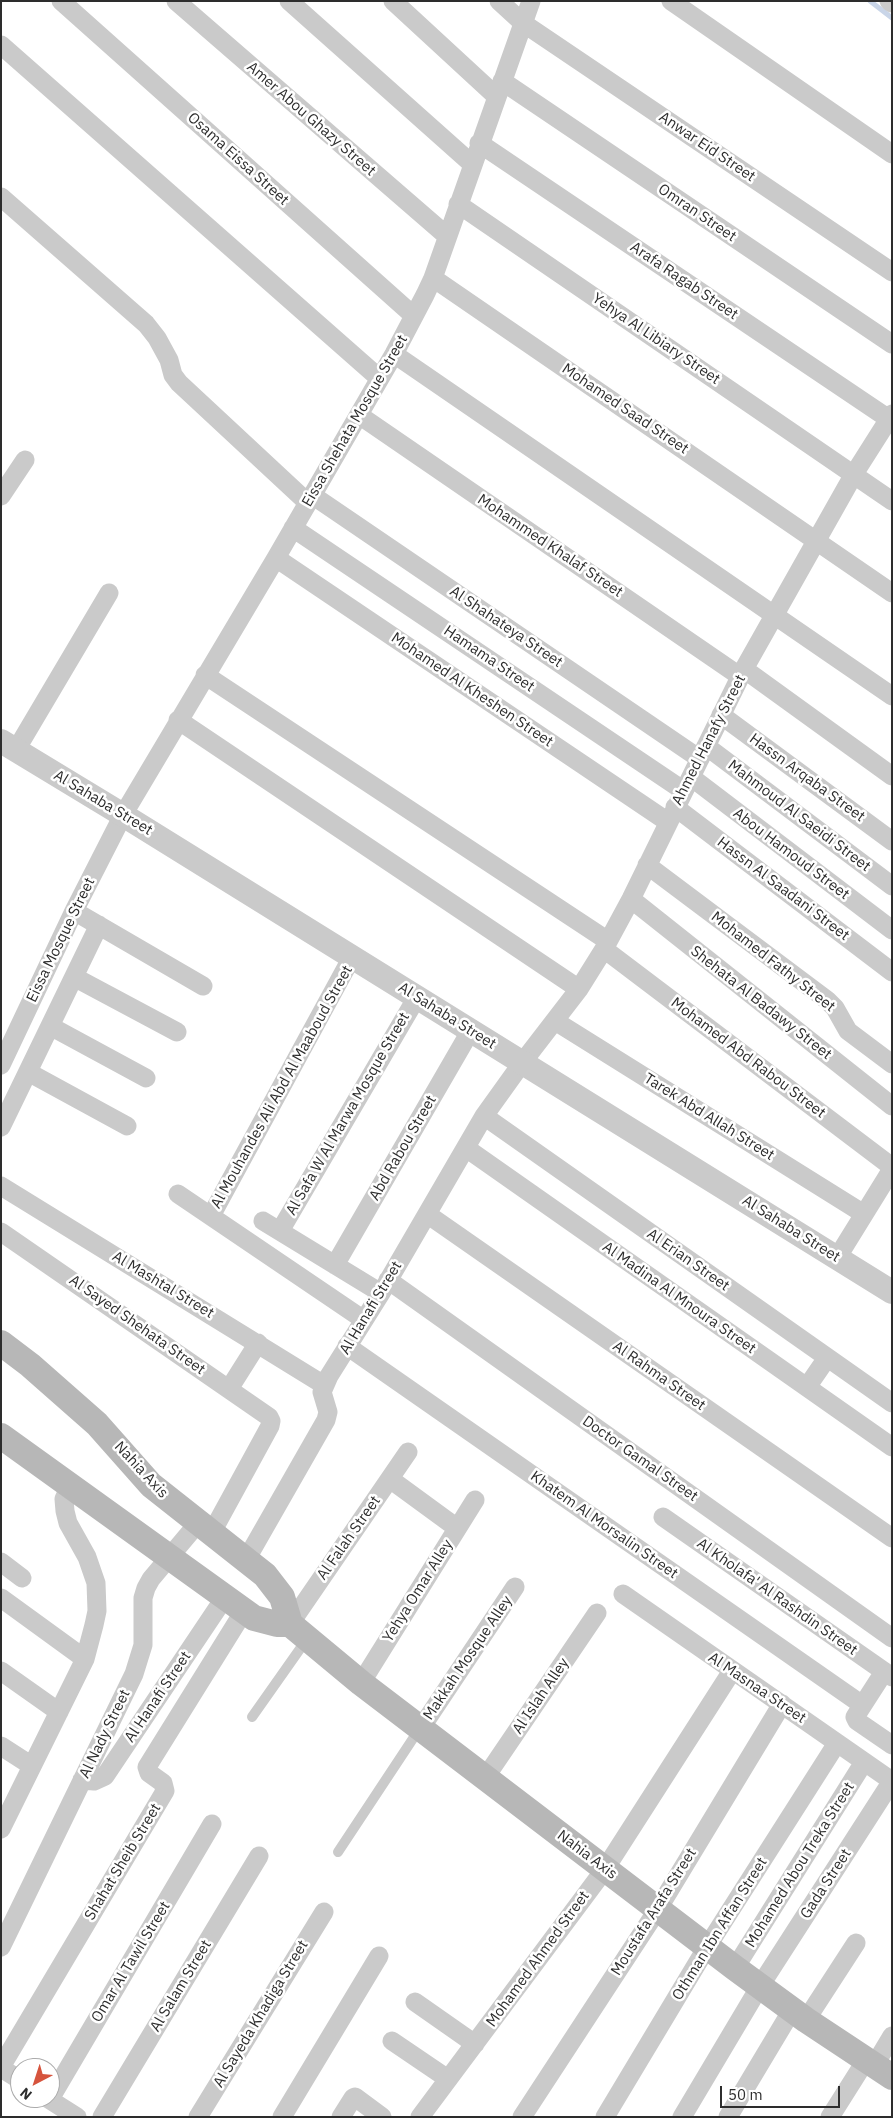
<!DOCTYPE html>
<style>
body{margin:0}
#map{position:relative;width:893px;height:2118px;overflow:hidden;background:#fff;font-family:"IBM Plex Sans",sans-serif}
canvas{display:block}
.frame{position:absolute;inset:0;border:2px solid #2d2d2d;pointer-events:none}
.north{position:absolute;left:10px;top:2058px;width:50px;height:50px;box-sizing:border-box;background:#fff;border:1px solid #ababab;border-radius:50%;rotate:220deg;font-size:14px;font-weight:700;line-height:20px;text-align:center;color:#2d2d2d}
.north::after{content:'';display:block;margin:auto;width:18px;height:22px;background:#d6543d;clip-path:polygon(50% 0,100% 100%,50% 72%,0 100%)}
.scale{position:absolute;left:720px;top:2086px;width:120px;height:22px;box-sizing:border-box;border:2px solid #2d2d2d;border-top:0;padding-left:6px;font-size:15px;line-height:18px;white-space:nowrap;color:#2d2d2d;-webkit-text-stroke:4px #fff;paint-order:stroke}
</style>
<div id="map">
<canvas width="893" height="2118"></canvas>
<div class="frame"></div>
<div class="north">N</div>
<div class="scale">50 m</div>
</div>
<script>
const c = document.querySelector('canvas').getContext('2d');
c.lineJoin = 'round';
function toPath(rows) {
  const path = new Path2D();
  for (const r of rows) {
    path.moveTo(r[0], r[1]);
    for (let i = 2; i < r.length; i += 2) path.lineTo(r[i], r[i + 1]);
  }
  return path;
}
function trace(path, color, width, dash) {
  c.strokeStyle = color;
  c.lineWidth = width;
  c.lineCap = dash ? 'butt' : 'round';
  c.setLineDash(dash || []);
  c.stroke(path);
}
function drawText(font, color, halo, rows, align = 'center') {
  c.font = font + ' "IBM Plex Sans",sans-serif';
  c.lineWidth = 5;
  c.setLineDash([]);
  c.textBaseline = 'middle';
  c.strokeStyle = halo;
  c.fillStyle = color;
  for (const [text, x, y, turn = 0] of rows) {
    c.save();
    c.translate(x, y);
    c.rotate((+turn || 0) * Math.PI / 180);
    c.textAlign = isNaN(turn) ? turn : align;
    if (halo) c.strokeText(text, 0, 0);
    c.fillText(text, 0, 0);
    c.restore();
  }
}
trace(toPath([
 [870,1,892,18]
]), '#c9d5e8', 5);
trace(toPath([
 [252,1717,307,1639],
 [338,1852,420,1728]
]), '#cacaca', 10);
trace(toPath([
 [61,1,414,316],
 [176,1,447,236],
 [289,1,472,164],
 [393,1,496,96],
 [499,1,523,23,892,272],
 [671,1,892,154],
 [889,1,892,3],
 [1,45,379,378],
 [502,81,892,344],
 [479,143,889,419],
 [1,197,146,324,157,338,169,360,173,375,179,383,308,503],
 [458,204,892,501],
 [433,278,892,593],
 [394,354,892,696],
 [359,415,741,677],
 [312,495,700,759],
 [1,496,25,460],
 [293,528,684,791],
 [276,558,668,822],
 [744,669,892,776],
 [205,675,608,941],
 [721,715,892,841],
 [178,720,579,989],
 [706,746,892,886],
 [16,750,109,593],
 [691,777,892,930],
 [675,807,892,972],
 [647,865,827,1000,835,1008,848,1031,892,1064],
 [631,899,892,1106],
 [74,911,203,986],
 [604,949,892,1167],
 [74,977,177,1032],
 [555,1021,864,1214],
 [50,1026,146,1078],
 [1,1065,74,911,123,815,276,558,394,354,425,295,433,278,531,1],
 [28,1072,127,1126],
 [484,1116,892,1403],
 [1,1127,99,925],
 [466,1148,892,1447],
 [1,1186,324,1385],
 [178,1194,364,1320],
 [427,1214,892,1538],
 [211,1216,352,957],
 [263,1221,381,1293],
 [280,1231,417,997],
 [1,1232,269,1417,271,1421,270,1426,211,1534],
 [837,1258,892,1169],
 [335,1265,471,1030],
 [388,1280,892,1638],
 [347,1346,861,1704],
 [807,1387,827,1358],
 [229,1389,258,1343],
 [390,1479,457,1528],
 [663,1517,892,1677],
 [246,1560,326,1420,328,1412,322,1392,329,1376,381,1293,484,1116,522,1063,579,989,604,949,631,899,744,669,854,474,892,414],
 [1,1562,22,1578],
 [623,1594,892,1781],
 [1,1598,85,1659],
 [290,1624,408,1452],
 [1,1671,59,1712],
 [884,1672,855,1717,857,1721,892,1745],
 [361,1683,475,1500],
 [421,1728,515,1587],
 [1,1746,32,1766],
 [485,1778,597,1613],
 [82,1780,94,1781,105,1776,225,1597],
 [1,1829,85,1659,94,1625,97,1611,96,1583,87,1557,68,1523,65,1511,64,1499,70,1486],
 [1,1947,134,1674,143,1645,143,1598,146,1588,151,1579,198,1523],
 [735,1968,864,1762],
 [415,2002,475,2044],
 [806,2020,856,1943],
 [392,2041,448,2079],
 [874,2066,892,2036],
 [1,2067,165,1791,163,1783,149,1773,147,1767,244,1611],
 [1,2068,20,2080],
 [47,2098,77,2117],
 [50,2099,212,1824],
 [102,2117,259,1856],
 [198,2117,324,1912],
 [282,2117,379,1956],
 [341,2117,353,2098,355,2097,382,2117],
 [420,2117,605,1869,732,1671],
 [522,2117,658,1909,782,1704],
 [605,2117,707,1947,837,1743],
 [682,2117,760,1986,892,1781],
 [728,2117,792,2010],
 [830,2117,866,2060]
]), '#cacaca', 19);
trace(toPath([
 [1,741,123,815,892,1292]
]), '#cacaca', 24);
trace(toPath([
 [1,1343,30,1365,97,1424,151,1485,265,1575,282,1597,290,1624,361,1683,735,1968,806,2020,892,2077],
 [1,1436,254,1618,277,1624,290,1624]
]), '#b7b7b7', 26);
drawText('15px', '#2d2d2d', '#fff', [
 ["Amer Abou Ghazy Street",311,119,41],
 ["Anwar Eid Street",707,147,34],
 ["Osama Eissa Street",238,159,42],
 ["Omran Street",697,213,34],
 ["Arafa Ragab Street",684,281,34],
 ["Yehya Al Libiary Street",656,339,34],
 ["Mohamed Saad Street",625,409,34],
 ["Eissa Shehata Mosque Street",355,421,-60],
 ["Mohammed Khalaf Street",550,546,34],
 ["Al Shahateya Street",506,627,34],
 ["Hamama Street",489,659,34],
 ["Mohamed Al Kheshen Street",472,690,34],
 ["Ahmed Hanafy Street",709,740,-63],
 ["Hassn Arqaba Street",807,778,36],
 ["Al Sahaba Street",103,803,31],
 ["Mahmoud Al Saeidi Street",799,816,37],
 ["Abou Hamoud Street",791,854,37],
 ["Hassn Al Saadani Street",783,889,37],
 ["Eissa Mosque Street",61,940,-64],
 ["Mohamed Fathy Street",773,962,38],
 ["Shehata Al Badawy Street",761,1003,38],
 ["Al Sahaba Street",447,1016,32],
 ["Mohamed Abd Rabou Street",748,1058,37],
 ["Al Mouhandes Ali Abd Al Maaboud Street",282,1087,-61],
 ["Al Safa W Al Marwa Mosque Street",348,1114,-60],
 ["Tarek Abd Allah Street",709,1117,32],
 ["Abd Rabou Street",403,1148,-60],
 ["Al Sahaba Street",791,1229,32],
 ["Al Erian Street",688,1260,35],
 ["Al Mashtal Street",163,1285,31],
 ["Al Madina Al Mnoura Street",679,1298,35],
 ["Al Hanafi Street",371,1308,-59],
 ["Al Sayed Shehata Street",137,1325,35],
 ["Al Rahma Street",659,1376,35],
 ["Doctor Gamal Street",640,1459,35],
 ["Nahia Axis",141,1470,47],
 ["Khatem Al Morsalin Street",604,1525,35],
 ["Al Falah Street",349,1538,-55],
 ["Yehya Omar Alley",418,1591,-58],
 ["Al Kholafa' Al Rashdin Street",777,1597,35],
 ["Makkah Mosque Alley",468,1658,-56],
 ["Al Masnaa Street",757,1688,34],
 ["Al Islah Alley",541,1696,-56],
 ["Al Hanafi Street",158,1697,-56],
 ["Al Nady Street",105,1734,-64],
 ["Nahia Axis",587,1855,37],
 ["Shahat Sheib Street",123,1862,-59],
 ["Mohamed Abou Treka Street",800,1865,-58],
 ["Gada Street",826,1884,-57],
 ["Moustafa Arafa Street",654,1912,-58],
 ["Othman Ibn Affan Street",720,1929,-58],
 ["Mohamed Ahmed Street",538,1959,-54],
 ["Omar Al Tawil Street",131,1962,-59],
 ["Al Salam Street",181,1986,-59],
 ["Al Sayeda Khadiga Street",261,2014,-59]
]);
</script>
